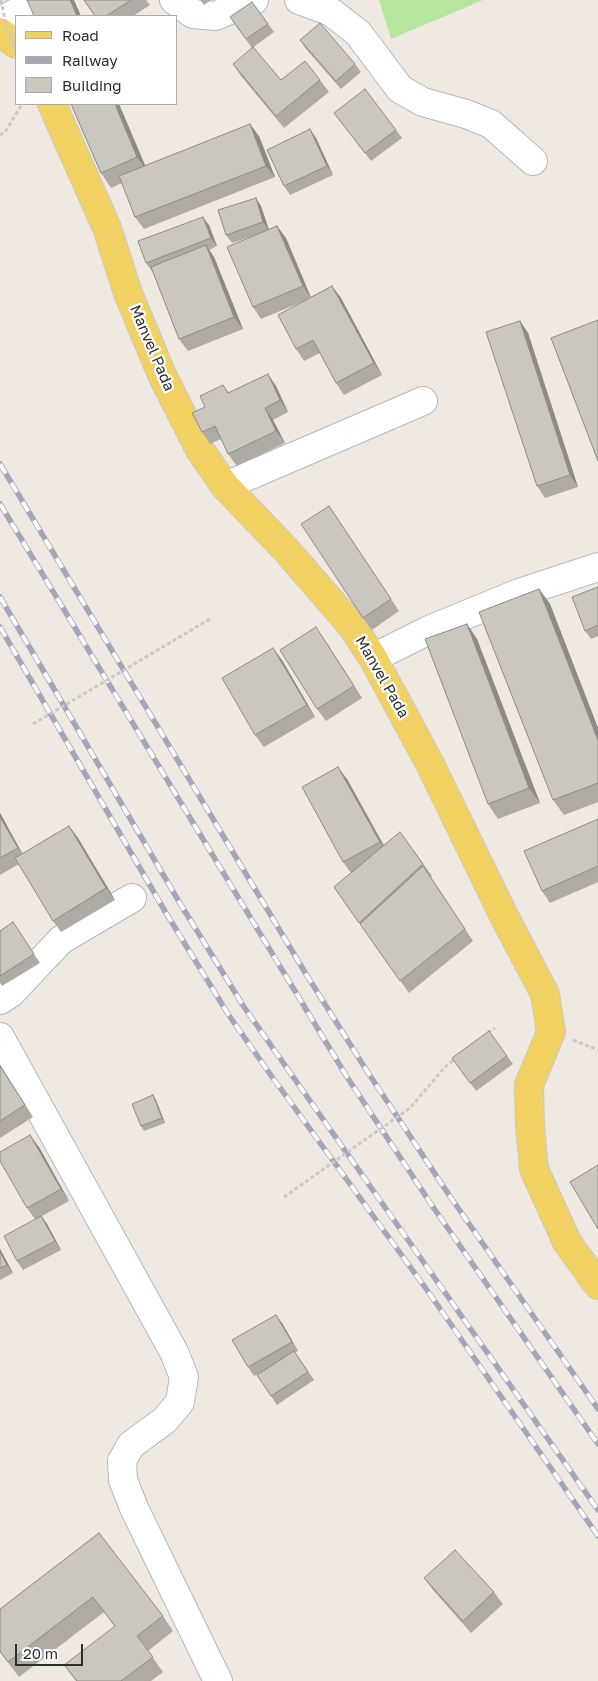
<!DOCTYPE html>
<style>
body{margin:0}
#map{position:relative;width:598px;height:1681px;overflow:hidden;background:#efe9e1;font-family:"Golos Text",sans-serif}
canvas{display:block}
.legend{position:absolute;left:15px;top:15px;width:162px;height:90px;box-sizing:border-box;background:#fff;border:1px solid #ababab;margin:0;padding:6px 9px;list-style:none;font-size:15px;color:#2e2e2e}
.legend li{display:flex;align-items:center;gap:10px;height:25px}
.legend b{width:25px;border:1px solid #ababab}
.scale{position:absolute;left:15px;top:1644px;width:68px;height:22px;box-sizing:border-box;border:2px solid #2e2e2e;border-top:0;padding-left:6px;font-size:15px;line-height:18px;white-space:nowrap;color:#2e2e2e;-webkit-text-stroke:4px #fff;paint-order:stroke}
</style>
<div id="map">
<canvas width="598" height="1681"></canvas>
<ul class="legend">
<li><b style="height:6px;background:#f2d163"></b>Road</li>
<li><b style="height:6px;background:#a3a6b8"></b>Railway</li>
<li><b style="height:14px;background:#cbc7bf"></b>Building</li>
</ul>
<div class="scale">20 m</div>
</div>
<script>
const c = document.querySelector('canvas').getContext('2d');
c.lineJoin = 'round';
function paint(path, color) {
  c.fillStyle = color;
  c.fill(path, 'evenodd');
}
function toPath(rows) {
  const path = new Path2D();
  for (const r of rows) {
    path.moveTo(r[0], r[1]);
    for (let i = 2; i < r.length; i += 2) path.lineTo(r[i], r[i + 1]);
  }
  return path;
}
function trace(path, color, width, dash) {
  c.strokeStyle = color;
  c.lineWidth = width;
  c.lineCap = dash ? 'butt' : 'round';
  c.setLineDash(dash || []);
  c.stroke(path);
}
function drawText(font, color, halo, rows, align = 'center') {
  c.font = font + ' "Golos Text",sans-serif';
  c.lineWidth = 4.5;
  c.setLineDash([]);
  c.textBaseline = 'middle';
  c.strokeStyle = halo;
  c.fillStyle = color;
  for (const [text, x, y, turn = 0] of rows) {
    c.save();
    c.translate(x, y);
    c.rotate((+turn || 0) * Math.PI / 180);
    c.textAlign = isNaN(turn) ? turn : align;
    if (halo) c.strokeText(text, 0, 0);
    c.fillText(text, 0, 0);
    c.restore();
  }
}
paint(toPath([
 [379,0,483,0,391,39]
]), '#b6e59e');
const minor = toPath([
 [174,0,193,14,215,16,254,0],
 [299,0,331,12,358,33,400,89,423,102,466,114,491,124,533,161],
 [0,22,38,0],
 [225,486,423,401],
 [373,658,429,630,519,593,598,567],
 [0,1000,11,993,61,940,132,898],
 [0,1037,174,1352,184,1377,180,1402,165,1420,131,1445,122,1461,123,1480,134,1508,218,1681]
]);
const major = toPath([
 [0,32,16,44],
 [52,104,107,228,128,293,162,375,200,450,225,486,288,552,352,626,373,658,430,764,505,918,545,994,551,1032,529,1085,530,1126,534,1169,567,1242,598,1285]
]);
trace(minor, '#b4b7c1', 30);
trace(major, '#c9c9c9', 30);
trace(toPath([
 [0,135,5,132,22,104],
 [573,1040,598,1050]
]), '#c9c9c9', 3, [4, 2.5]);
trace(minor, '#fff', 28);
trace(major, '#f2d163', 28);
const rail = toPath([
 [0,464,306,974,365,1068,449,1195,598,1409],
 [0,504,347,1077,433,1207,598,1444],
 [0,597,181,905,244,1007,598,1510],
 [0,627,166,913,228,1014,270,1074,427,1290,598,1536]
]);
trace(rail, '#a3a6b8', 5.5);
trace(rail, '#fff', 4, [11]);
trace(toPath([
 [1,0,6,25,16,52],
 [33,724,210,619],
 [488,1033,495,1028],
 [284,1197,410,1108,445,1067,455,1059]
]), '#c9c9c9', 3, [4, 2.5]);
paint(toPath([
 [84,0,146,0,150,5,133,16,95,16],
 [200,0,211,0,204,5],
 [252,2,274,32,252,48,230,17],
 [300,40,355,64,361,72,341,89,306,49],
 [233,64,281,80,320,80,329,92,284,128,241,76],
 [71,104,119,104,145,166,259,136,275,177,144,229,135,217,122,183,111,188,101,173],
 [334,113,396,130,402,138,371,161],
 [310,129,316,138,333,175,290,195,284,186],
 [261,206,269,229,277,226,286,238,311,297,332,286,341,298,382,375,344,395,336,383,320,353,304,361,296,349,302,302,261,319,253,307,250,237,232,243,226,235],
 [209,225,217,246,209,250,214,257,243,329,188,351,179,339,153,271,152,271,146,263],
 [520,321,528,333,578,487,545,498,537,486],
 [223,385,229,393,276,386,288,412,273,420,285,443,237,466,228,454,221,439,210,444,202,432,205,407],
 [329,506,399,611,372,630,363,618],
 [598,587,598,636,591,639,585,631],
 [539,589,550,604,598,728,598,802,564,815,553,800],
 [467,624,477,639,540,803,498,819,488,804],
 [324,639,362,698,326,721,317,709],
 [282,660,315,717,264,747,255,735],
 [347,779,384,845,400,832,432,876,431,877,473,941,409,993,334,887,351,873,343,862],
 [0,813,22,854,69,826,78,838,115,900,61,932,53,921,19,864,0,875],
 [598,819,598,882,550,903,542,891],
 [13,922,40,963,2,986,0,983,0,931],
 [489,1031,513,1064,476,1091,452,1058],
 [0,1065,33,1117,0,1138],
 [153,1095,156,1100,165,1123,144,1131,141,1126],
 [39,1147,69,1201,42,1216,47,1224,61,1250,23,1270,17,1261,35,1219,27,1208],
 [0,1249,13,1273,0,1280],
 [282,1323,298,1351,295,1352,314,1380,277,1405,257,1375,266,1369,254,1376,248,1367],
 [99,1533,163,1616,173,1631,148,1651,163,1672,151,1681,76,1681,64,1665,115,1627,104,1612,19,1677,0,1652,0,1609],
 [424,1578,494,1592,503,1604,471,1633,433,1590]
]), '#afaba4');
paint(toPath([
 [70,0,74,0,81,16,77,16],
 [115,104,119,104,148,172,137,157],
 [250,124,259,136,275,177,266,166],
 [310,129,316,138,333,175,327,166],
 [256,198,261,206,269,231,263,222],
 [203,217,209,225,217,246,211,238],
 [277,226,286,238,311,298,303,286],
 [206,245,214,257,243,329,234,317],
 [332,286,341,298,382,375,374,363],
 [520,321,528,333,578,487,570,475],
 [268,374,276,386,288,412,280,400],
 [265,408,273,420,285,443,276,431],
 [539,589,550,604,598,728,598,740],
 [467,624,477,639,540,803,529,788],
 [316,627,324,639,362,698,354,686],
 [273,648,282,660,315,717,307,705],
 [338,767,347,779,388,854,380,842],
 [0,813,26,860,18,848,0,817],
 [69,826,78,838,115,900,106,888],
 [0,1065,33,1117,0,1066],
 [153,1095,156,1100,165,1123,162,1118],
 [30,1135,39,1147,69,1201,61,1189],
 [41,1216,47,1224,61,1250,55,1241],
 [0,1249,13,1273,7,1265,0,1252],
 [276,1315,282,1323,298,1351,292,1342]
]), '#8e8b86');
const building = toPath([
 [27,0,70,0,77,16,34,16,27,0],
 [84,0,131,0,106,16,95,16,84,0],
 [252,2,268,24,246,39,230,17,252,2],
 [320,23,355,64,336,81,300,40,320,23],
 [253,47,281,80,305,61,320,80,276,116,233,64,253,47],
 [365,89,396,130,365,153,334,113,365,89],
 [71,104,115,104,137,157,101,173,71,104],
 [250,124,266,166,135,217,119,176,250,124],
 [310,129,327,166,284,186,267,150,310,129],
 [256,198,263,222,226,235,218,210,256,198],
 [203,217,211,238,146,263,138,241,203,217],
 [277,226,303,286,253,307,227,247,277,226],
 [206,245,234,317,179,339,151,267,206,245],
 [332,286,374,363,336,383,313,340,296,349,278,315,332,286],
 [598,320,598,461,551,338,598,320],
 [520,321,570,475,537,486,486,332,520,321],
 [268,374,280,400,265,408,276,431,228,454,215,426,202,432,192,413,205,407,200,396,223,385,228,393,268,374],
 [329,506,391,599,363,618,301,524,329,506],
 [598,587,598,625,585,631,572,597,598,587],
 [539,589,598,740,598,783,553,800,479,612,539,589],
 [467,624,529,788,488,804,425,639,467,624],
 [316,627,354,686,317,709,280,650,316,627],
 [273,648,307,705,255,735,222,678,273,648],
 [338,767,380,842,343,862,302,787,338,767],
 [0,817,18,848,0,858,0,817],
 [598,819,598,866,542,891,524,851,598,819],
 [69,826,106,888,53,921,15,858,69,826],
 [400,832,423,864,359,923,334,887,400,832],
 [423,866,465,929,400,981,360,924,423,866],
 [13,922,34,954,0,976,0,931,13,922],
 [489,1031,507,1056,470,1083,452,1058,489,1031],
 [0,1066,25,1105,0,1121,0,1066],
 [153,1095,162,1118,141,1126,132,1104,153,1095],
 [30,1135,61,1189,27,1208,0,1161,0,1152,30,1135],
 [598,1165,598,1229,570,1182,598,1165],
 [41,1216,55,1241,17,1261,4,1236,41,1216],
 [0,1252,7,1265,0,1268,0,1252],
 [276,1315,292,1342,248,1367,232,1340,276,1315],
 [294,1351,308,1372,271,1396,257,1375,294,1351],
 [99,1533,163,1616,137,1636,153,1657,121,1681,77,1681,64,1665,115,1626,93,1597,8,1662,0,1651,0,1609,99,1533],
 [455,1550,494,1592,463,1621,424,1578,455,1550]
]);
paint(building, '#cbc7bf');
trace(building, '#8e8b86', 1);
drawText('15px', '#2e2e2e', '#fff', [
 ["Manvel Pada",152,348,67],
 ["Manvel Pada",382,677,60]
]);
</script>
